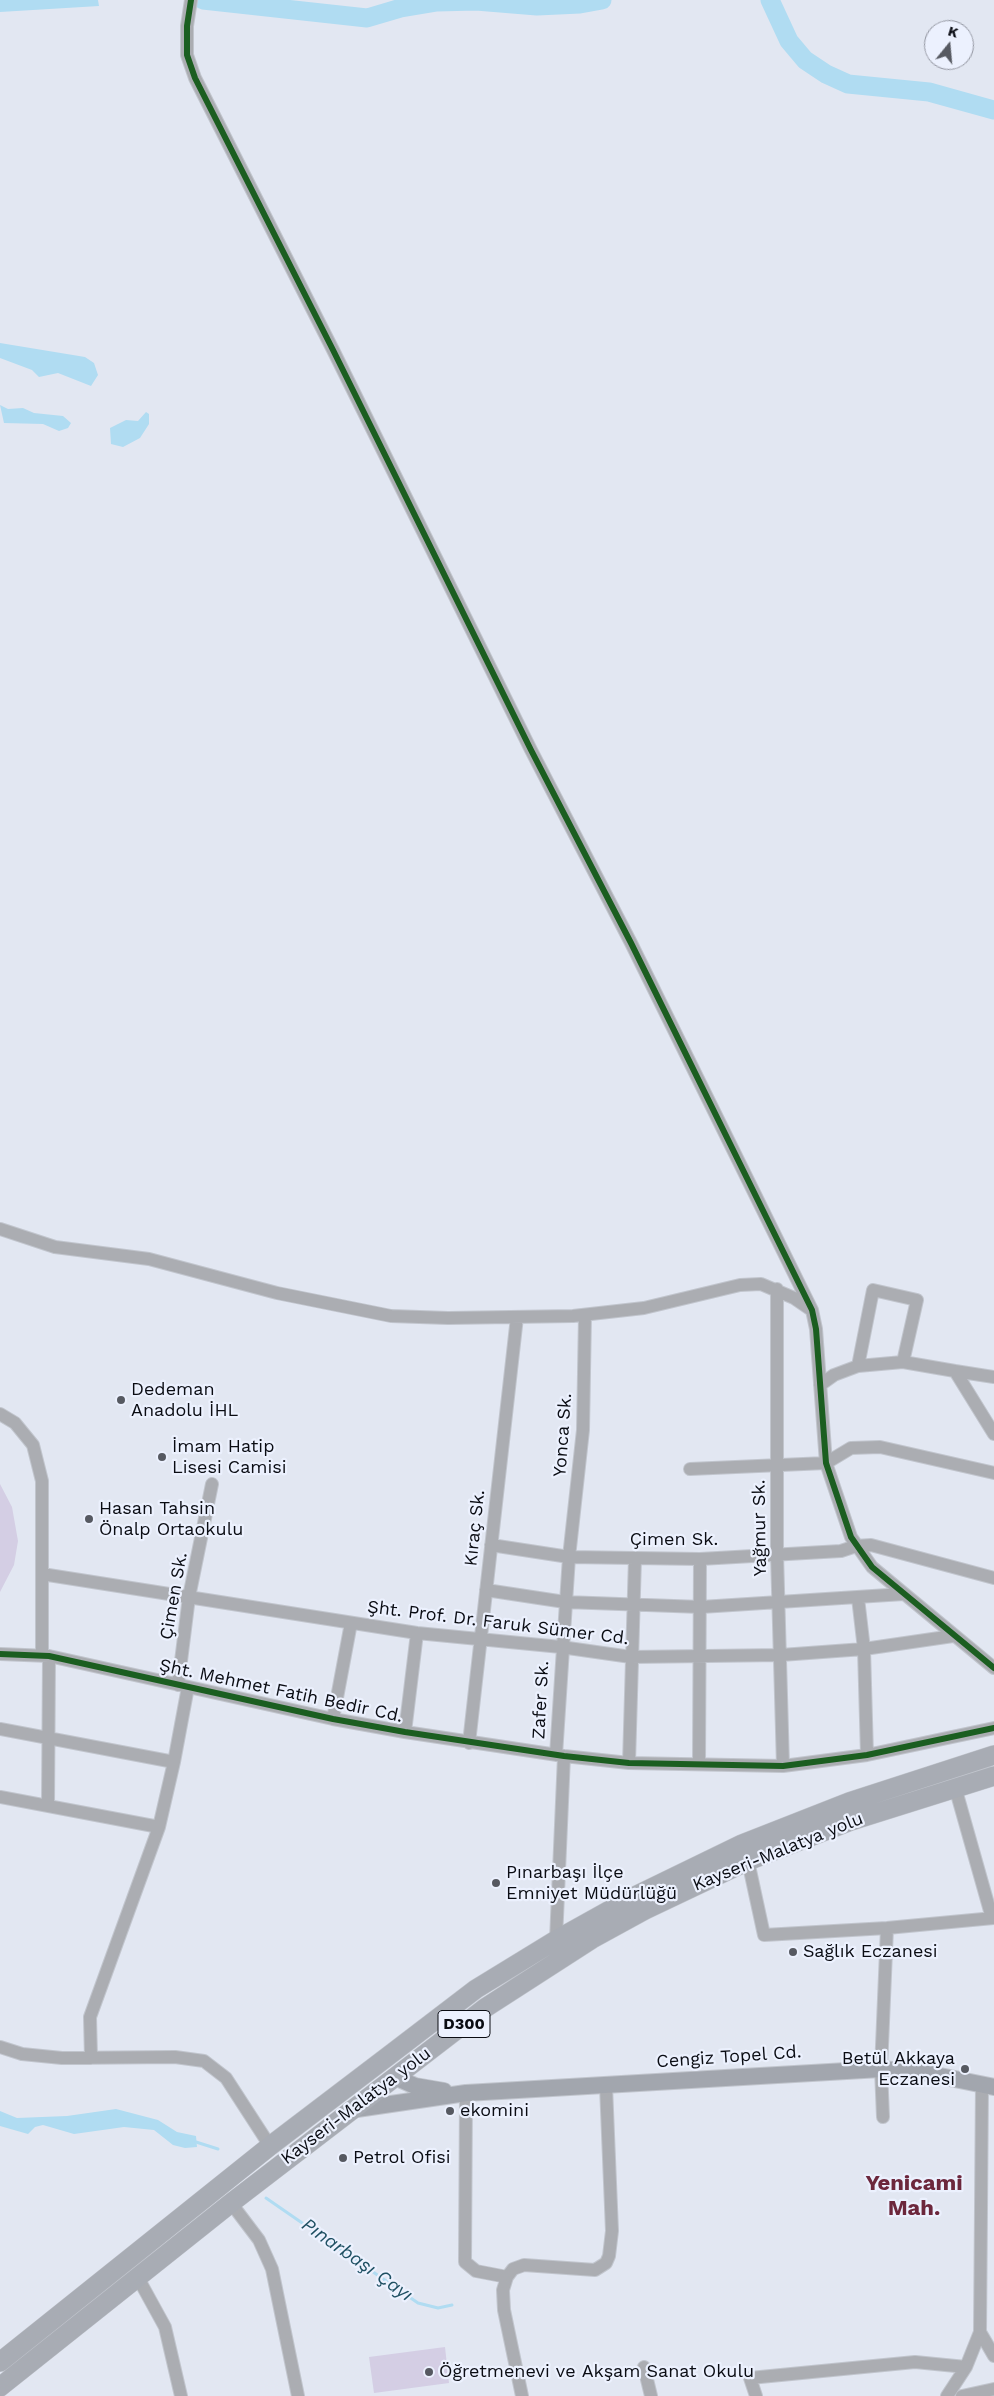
<!DOCTYPE html>
<meta charset="utf-8">
<style>
body{margin:0}
#map{position:relative;width:994px;height:2396px;overflow:hidden;background:#e2e7f2;font-family:"Work Sans",sans-serif}
canvas{display:block}
.north{position:absolute;left:924px;top:20px;width:50px;height:50px;box-sizing:border-box;background:#ecf1fe;border:1px solid #9295a0;border-radius:50%;rotate:17deg;font-size:14px;font-weight:700;line-height:20px;text-align:center;color:#0a0c13}
.north::after{content:'';display:block;margin:auto;width:18px;height:22px;background:#565961;clip-path:polygon(50% 0,100% 100%,50% 72%,0 100%)}
</style>
<div id="map">
<canvas width="994" height="2396"></canvas>
<div class="north">K</div>
</div>
<script>
const c = document.querySelector('canvas').getContext('2d');
c.lineJoin = 'round';
function paint(path, color) {
  c.fillStyle = color;
  c.fill(path, 'evenodd');
}
function toPath(rows) {
  const path = new Path2D();
  for (const r of rows) {
    path.moveTo(r[0], r[1]);
    for (let i = 2; i < r.length; i += 2) path.lineTo(r[i], r[i + 1]);
  }
  return path;
}
function trace(path, color, width, dash) {
  c.strokeStyle = color;
  c.lineWidth = width;
  c.lineCap = dash ? 'butt' : 'round';
  c.setLineDash(dash || []);
  c.stroke(path);
}
function drawText(font, color, halo, rows, align = 'center') {
  c.font = font + ' "Work Sans",sans-serif';
  c.lineWidth = 4.5;
  c.setLineDash([]);
  c.textBaseline = 'middle';
  c.strokeStyle = halo;
  c.fillStyle = color;
  for (const [text, x, y, turn = 0] of rows) {
    c.save();
    c.translate(x, y);
    c.rotate((+turn || 0) * Math.PI / 180);
    c.textAlign = isNaN(turn) ? turn : align;
    if (halo) c.strokeText(text, 0, 0);
    c.fillText(text, 0, 0);
    c.restore();
  }
}
paint(toPath([
 [0,1484,12,1507,18,1541,14,1565,0,1592],
 [445,2347,449,2383,374,2393,369,2357]
]), '#d4cee4');
paint(toPath([
 [0,0,98,0,99,6,0,12],
 [0,343,85,357,94,363,98,375,91,386,58,373,39,377,32,370,0,358],
 [0,405,8,409,23,408,34,413,63,416,71,423,68,428,59,431,43,424,4,423],
 [146,412,149,414,149,424,140,438,123,447,111,444,110,428,126,420,138,421],
 [116,2109,158,2120,177,2132,196,2136,197,2147,185,2148,173,2145,154,2130,124,2127,74,2134,43,2125,35,2127,28,2134,0,2126,0,2111,17,2118,67,2116]
]), '#b0dcf2');
trace(toPath([
 [196,2142,218,2149],
 [266,2198,418,2303,438,2308,452,2305]
]), '#b0dcf2', 3);
trace(toPath([
 [203,0,367,18,401,8,437,2,476,1,537,6,580,4,602,0],
 [770,0,789,41,805,60,826,74,848,84,929,92,994,110]
]), '#b0dcf2', 19);
const minor = toPath([
 [191,0,187,26,187,55,195,78,333,350,531,750,631,943,812,1310,816,1329,826,1463,851,1537,872,1567,994,1668],
 [0,1229,55,1247,149,1259,277,1293,391,1316,448,1318,573,1316,644,1308,740,1285,761,1284,794,1298,810,1309],
 [777,1289,777,1554,783,1766],
 [858,1366,873,1290,917,1300,903,1362],
 [955,1371,994,1377],
 [820,1385,834,1375,858,1366,903,1362,955,1371,994,1434],
 [0,1414,15,1423,33,1445,42,1481,42,1655],
 [690,1469,826,1463,851,1448,880,1447,994,1473],
 [491,1545,569,1557,700,1559,841,1551,856,1546,871,1545,994,1578],
 [42,1574,417,1633,561,1647,631,1657,781,1655,864,1649,953,1636],
 [486,1590,565,1602,701,1607,904,1594],
 [858,1598,864,1649,867,1755],
 [0,1654,49,1656,333,1719,405,1732,564,1756,629,1763,783,1766,867,1755,994,1728],
 [178,1685,189,1597,212,1484],
 [333,1719,351,1623],
 [0,1729,174,1762],
 [405,1732,417,1633],
 [469,1743,517,1317],
 [556,1755,569,1557,583,1430,585,1315],
 [629,1763,635,1558],
 [699,1764,700,1559],
 [955,1787,992,1918],
 [0,1797,159,1827],
 [48,1805,49,1656],
 [748,1861,764,1935,887,1928,994,1918],
 [556,1940,564,1756],
 [0,2047,22,2054,62,2058,175,2057,204,2061,226,2078,270,2146],
 [91,2058,90,2017,159,1827,174,1762,188,1687],
 [466,2093,465,2262,476,2271,507,2277],
 [883,2117,881,2069,887,1928],
 [231,2203,259,2240,272,2269,298,2396],
 [137,2276,165,2327,181,2396],
 [980,2332,994,2356],
 [644,2367,651,2396],
 [522,2396,504,2310,503,2290,507,2277,513,2269,524,2265,595,2270,606,2263,609,2256,612,2231,606,2086],
 [756,2396,750,2378,915,2362,966,2367],
 [947,2396,966,2367,980,2332,982,2084],
 [962,2396,994,2389]
]);
const major = toPath([
 [395,2077,415,2086,444,2091],
 [350,2110,466,2093,881,2069,925,2073,994,2087]
]);
const highway = toPath([
 [0,2362,270,2146,387,2057,476,1989,556,1940,635,1896,742,1844,849,1802,994,1755],
 [0,2387,231,2203,485,2008,592,1939,645,1910,748,1861,851,1821,994,1776]
]);
trace(minor, '#c1c5cd', 14);
trace(major, '#c1c5cd', 18);
trace(highway, '#c1c5cd', 20);
trace(minor, '#abadb2', 12);
trace(major, '#a2a6ae', 16);
trace(highway, '#a8acb4', 19);
trace(toPath([
 [191,0,187,26,187,55,195,78,333,350,531,750,631,943,812,1310,816,1329,826,1463,851,1537,872,1567,994,1668],
 [0,1654,49,1656,333,1719,405,1732,564,1756,629,1763,783,1766,867,1755,994,1728]
]), '#1b5e20', 6);
for (const [x, y, r, color] of [
 [121,1400,5,"#565961"],
 [162,1457,5,"#565961"],
 [89,1519,5,"#565961"],
 [496,1883,5,"#565961"],
 [793,1952,5,"#565961"],
 [965,2069,5,"#565961"],
 [450,2111,5,"#565961"],
 [343,2158,5,"#565961"],
 [429,2372,5,"#565961"]
]) {
  const dot = new Path2D();
  dot.arc(x, y, r, 0, 2 * Math.PI);
  c.fillStyle = color;
  c.fill(dot);
  trace(dot, '#ecf1fe', 2);
}
for (const [x, y, w] of [
 [464,2024,52]
]) {
  const box = new Path2D();
  box.roundRect(x - w / 2, y - 13.5, w, 27, 4);
  c.fillStyle = '#ecf1fe';
  c.fill(box);
  trace(box, '#0a0c13', 1);
}
drawText('bold 16px', '#0a0c13', null, [
 ["D300",464,2024]
]);
drawText('18px', '#0a0c13', '#ecf1fe', [
 ["Dedeman",131,1390],
 ["Anadolu İHL",131,1411],
 ["İmam Hatip",172,1447],
 ["Lisesi Camisi",172,1468],
 ["Hasan Tahsin",99,1509],
 ["Önalp Ortaokulu",99,1530],
 ["Pınarbaşı İlçe",506,1873],
 ["Emniyet Müdürlüğü",506,1894],
 ["Sağlık Eczanesi",803,1952],
 ["Betül Akkaya",955,2059,"right"],
 ["Eczanesi",955,2080,"right"],
 ["ekomini",460,2111],
 ["Petrol Ofisi",353,2158],
 ["Öğretmenevi ve Akşam Sanat Okulu",439,2372]
], 'left');
drawText('18px', '#0a0c13', '#ecf1fe', [
 ["Yonca Sk.",563,1435,-86],
 ["Kıraç Sk.",475,1528,-84],
 ["Yağmur Sk.",760,1528,-91],
 ["Çimen Sk.",674,1540],
 ["Çimen Sk.",174,1596,-80],
 ["Şht. Prof. Dr. Faruk Sümer Cd.",498,1623,7],
 ["Şht. Mehmet Fatih Bedir Cd.",281,1691,12],
 ["Zafer Sk.",541,1700,-87],
 ["Kayseri-Malatya yolu",778,1852,-22],
 ["Cengiz Topel Cd.",729,2057,-4],
 ["Kayseri-Malatya yolu",356,2106,-37]
]);
drawText('italic 19px', '#1f5063', '#ecf1fe', [
 ["Pınarbaşı Çayı",357,2260,35]
]);
drawText('bold 22px', '#6c273c', '#ecf1fe', [
 ["Yenicami",914,2184],
 ["Mah.",914,2209]
]);
</script>
